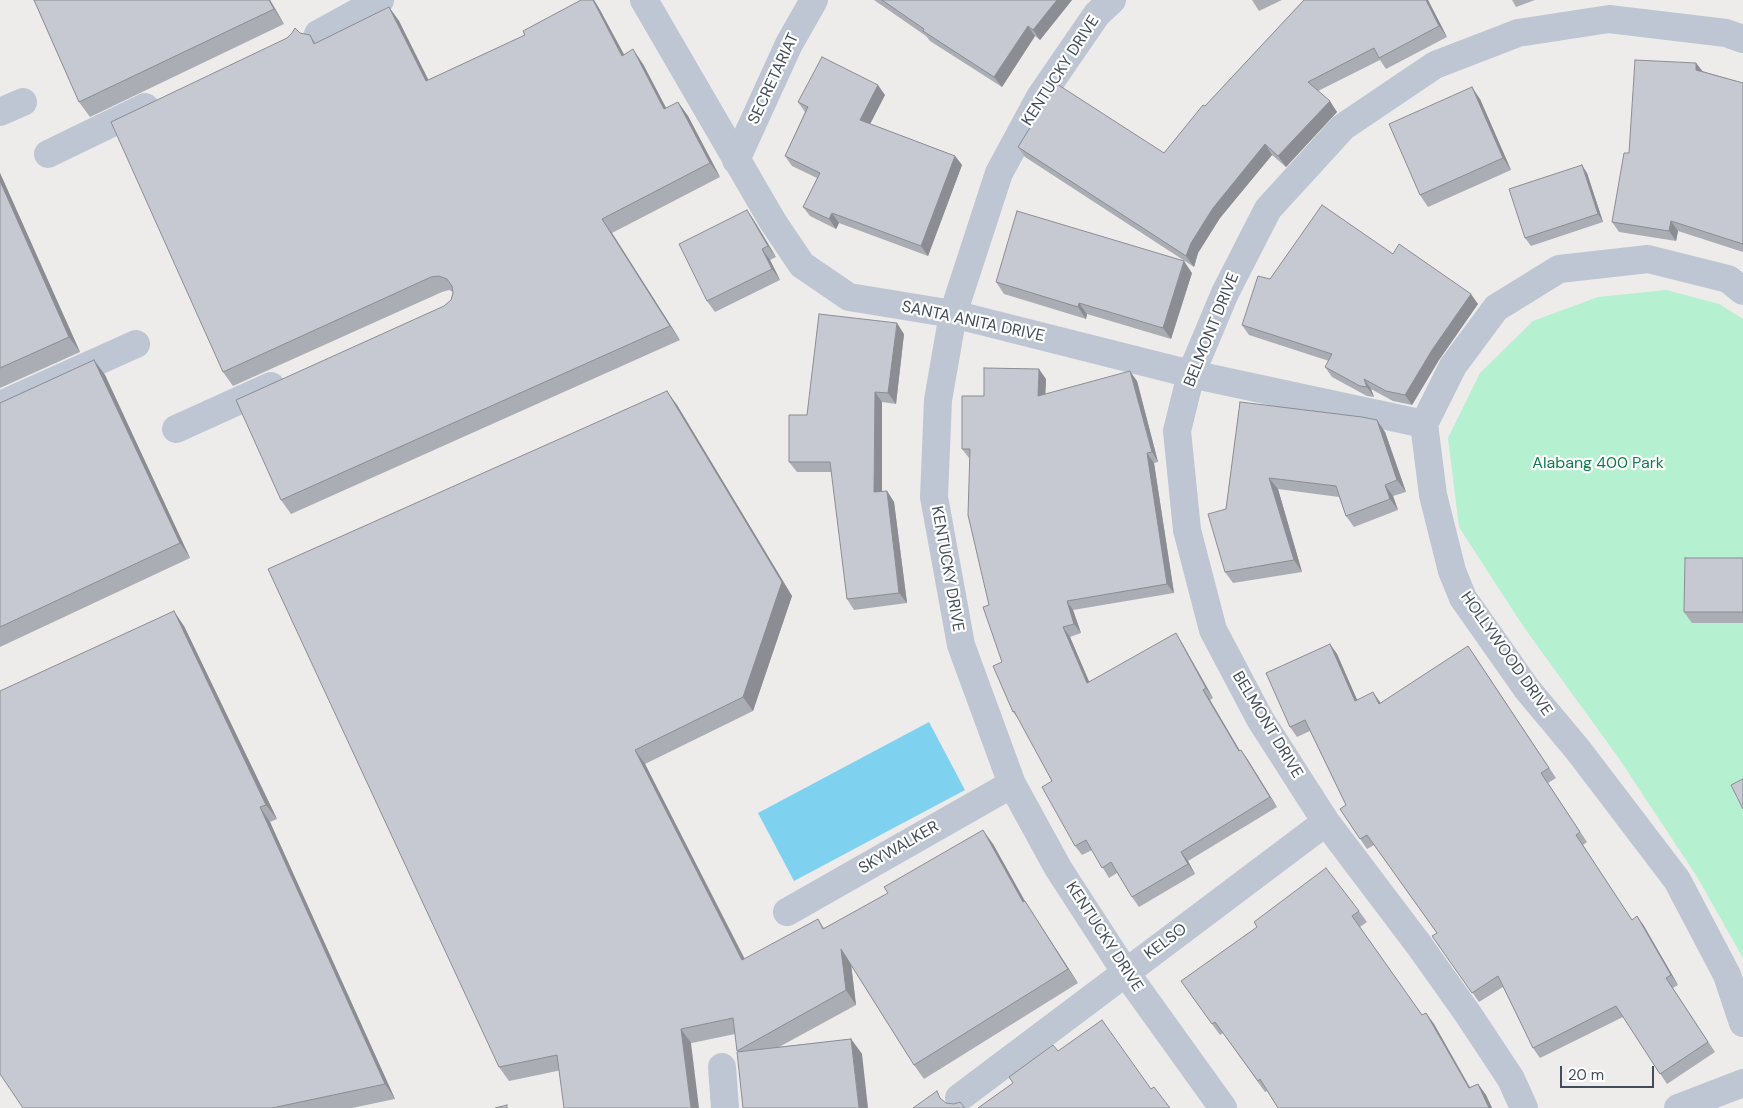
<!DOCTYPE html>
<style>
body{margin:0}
#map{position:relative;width:1743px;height:1108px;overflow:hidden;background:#eeebeb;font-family:"DM Sans",sans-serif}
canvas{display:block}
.scale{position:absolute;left:1560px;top:1066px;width:94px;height:22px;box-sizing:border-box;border:2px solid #434d59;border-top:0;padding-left:6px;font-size:15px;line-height:18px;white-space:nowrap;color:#434d59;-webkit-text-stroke:4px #fff;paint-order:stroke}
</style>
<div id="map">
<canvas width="1743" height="1108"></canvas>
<div class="scale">20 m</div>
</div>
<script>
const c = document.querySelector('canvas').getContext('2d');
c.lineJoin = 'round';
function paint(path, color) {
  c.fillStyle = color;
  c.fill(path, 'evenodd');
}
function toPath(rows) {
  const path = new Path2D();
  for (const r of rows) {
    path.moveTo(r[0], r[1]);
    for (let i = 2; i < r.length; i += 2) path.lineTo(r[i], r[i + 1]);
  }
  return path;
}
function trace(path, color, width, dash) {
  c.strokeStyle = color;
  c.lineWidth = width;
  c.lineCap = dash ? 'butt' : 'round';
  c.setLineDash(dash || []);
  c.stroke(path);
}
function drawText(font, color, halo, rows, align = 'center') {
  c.font = font + ' "DM Sans",sans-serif';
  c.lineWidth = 4.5;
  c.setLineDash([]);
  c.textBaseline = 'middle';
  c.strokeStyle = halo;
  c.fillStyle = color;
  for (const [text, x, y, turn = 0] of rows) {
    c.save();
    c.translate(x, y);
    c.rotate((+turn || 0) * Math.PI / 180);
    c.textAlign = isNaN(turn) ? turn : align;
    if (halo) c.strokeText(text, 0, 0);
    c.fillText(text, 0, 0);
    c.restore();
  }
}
paint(toPath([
 [1666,290,1719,304,1743,319,1743,958,1696,875,1618,757,1523,626,1459,527,1448,438,1480,373,1533,321,1598,297]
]), '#b5f0d0');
paint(toPath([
 [929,722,965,790,794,881,758,813]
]), '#7fd1f0');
trace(toPath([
 [644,0,773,222,802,265,849,297,953,314,1191,374,1424,424],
 [1112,0,1097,14,1040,97,999,173,953,314,938,400,934,497,961,645,1012,784,1058,868,1126,973,1223,1108],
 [318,34,380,0],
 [0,112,23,102],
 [48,154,145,107],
 [736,160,789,44,814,0],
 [1743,291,1728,279,1648,259,1559,269,1496,308,1453,366,1424,424,1433,495,1452,571,1463,598,1527,689,1578,750,1677,880,1727,975,1743,1023],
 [0,405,136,344],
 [176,429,271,386],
 [787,912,1012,784],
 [722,1067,725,1108],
 [959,1098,1326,822],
 [1524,1108,1511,1079,1468,1014,1419,945,1326,822,1260,719,1213,630,1187,530,1177,431,1191,374,1225,293,1268,209,1343,127,1435,65,1518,33,1609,19,1726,33,1743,39],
 [1678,1108,1743,1083]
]), '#bdc6d2', 28);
paint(toPath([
 [34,0,270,0,284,24,90,117,79,102],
 [581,0,594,0,600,10,624,54,643,64,666,108,678,102,688,116,720,177,612,233,680,340,291,514,281,500,444,306,451,300,453,292,449,290,442,292,233,386,223,372,300,33,310,35,316,43,389,7,399,21,428,80,525,35],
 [874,0,1072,0,1040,40,1035,36,1002,87,930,41,926,36],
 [1252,0,1282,0,1259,11],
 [1304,0,1428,0,1447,37,1386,69,1380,60,1318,91,1337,112,1286,167,1272,155,1220,218,1198,253,1194,267,1025,157,1018,147,1164,153,1205,106],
 [1512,0,1535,0,1516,7],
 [1696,63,1702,71,1743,83,1743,252,1678,231,1676,241,1619,232,1612,222],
 [885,95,870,124,955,156,962,165,928,256,839,223,836,229,810,216,803,207,817,178,792,166,785,156,805,112,798,102],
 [1480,99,1511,170,1428,207,1420,195],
 [0,173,80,352,0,388],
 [1587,173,1603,222,1531,246,1525,238],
 [747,210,755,222,776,257,770,260,780,280,715,312,707,301],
 [1393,254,1478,304,1439,360,1412,405,1393,401,1371,389,1374,397,1367,396,1332,377,1325,367,1329,361,1249,335,1242,325,1270,279],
 [1192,273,1171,339,1087,314,1086,319,1004,294,996,282],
 [904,334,896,404,882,402,882,492,887,491,894,502,907,603,854,610,847,599,832,472,797,472,789,462,807,415],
 [94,360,105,375,190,558,0,647,0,403],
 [1046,379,1045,394,1137,381,1158,462,1154,463,1174,593,1073,610,1081,633,1070,637,1089,682,1182,643,1213,698,1210,700,1240,751,1241,750,1248,760,1277,807,1188,861,1195,874,1139,907,1132,897,1117,873,1109,878,1092,850,1082,855,1075,846,1052,781,1020,721,1013,712,989,605,970,458,969,458,962,449,984,396],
 [1240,402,1385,432,1406,492,1393,496,1398,510,1354,527,1346,516,1339,497,1278,489,1302,572,1233,583,1225,572,1226,509],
 [677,405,792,596,753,711,645,764,745,959,818,919,824,928,993,844,1025,901,1034,915,1078,983,924,1079,914,1065,851,965,856,1005,779,1047,851,1039,862,1054,738,1052,735,1034,509,1081,499,1067],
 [1743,558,1743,623,1692,623,1684,612],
 [184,626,277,819,270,822,395,1099,352,1108,23,1108],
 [1330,644,1337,654,1357,700,1381,703,1475,656,1556,778,1548,783,1587,842,1583,845,1632,920,1637,916,1644,926,1678,985,1673,988,1715,1052,1667,1084,1623,1017,1540,1058,1533,1048,1503,987,1479,1002,1432,936,1437,933,1374,845,1367,849,1340,809,1346,805,1310,731,1297,737,1290,727],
 [1359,911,1367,922,1360,927,1422,1015,1426,1013,1434,1024,1470,1087,1478,1084,1486,1095,1492,1108,1278,1108,1267,1091,1265,1092,1223,1033,1220,1035,1181,981]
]), '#abadb5');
paint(toPath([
 [269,0,270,0,284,24,274,9],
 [593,0,594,0,600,10,632,70,622,56],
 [1057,0,1072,0,1040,40,1033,30],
 [1426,0,1428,0,1447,37,1439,26],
 [389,7,399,21,436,95,426,81],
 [1028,26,1035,36,1002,87,994,77],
 [633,49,643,64,674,123,664,109],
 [1696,63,1704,73,1696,70],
 [878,85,885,95,867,130,860,120],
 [1472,87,1480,99,1511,170,1503,158],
 [1330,101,1337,112,1286,167,1278,156],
 [678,102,688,116,720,177,710,163],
 [1265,144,1272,155,1220,218,1198,253,1194,267,1186,256,1191,243,1213,208],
 [955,156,962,165,928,256,921,246],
 [1582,165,1587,173,1603,222,1598,214],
 [0,173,80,352,69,337,0,181],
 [747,210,755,222,776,257,768,246],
 [832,213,839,223,836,229,829,219],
 [602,219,612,233,680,340,670,326],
 [1671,221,1678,231,1676,241,1669,231],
 [762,249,770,260,780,280,772,269],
 [1184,261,1192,273,1171,339,1163,328],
 [1471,294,1478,304,1439,360,1412,405,1405,395,1432,350],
 [1079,303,1087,314,1086,319,1078,307],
 [897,323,904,334,896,404,888,393],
 [94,360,105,375,190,558,180,543],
 [1039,369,1046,379,1045,406,1038,396],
 [1130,371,1137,381,1158,462,1152,452],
 [1364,379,1371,389,1374,397,1367,387],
 [667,391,677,405,792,596,753,711,743,697],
 [875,392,882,402,882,503,874,492],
 [1377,420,1385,432,1406,492,1397,480],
 [1147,453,1154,463,1174,593,1167,584],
 [1269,478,1278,489,1302,572,1294,560],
 [1385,485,1393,496,1398,510,1390,499],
 [887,491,894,502,907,603,899,593],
 [1067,601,1073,610,1081,633,1074,624],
 [174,611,184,626,277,819,266,805],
 [1063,627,1070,637,1094,693,1087,683],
 [1176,633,1182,643,1213,698,1206,688],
 [1330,644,1337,654,1362,711,1355,701],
 [1203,690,1210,700,1246,761,1239,751],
 [1373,692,1380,702,1386,714,1379,704],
 [635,750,645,764,752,974,742,960],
 [1241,750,1248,760,1277,807,1270,797],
 [260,807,270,822,395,1099,385,1084],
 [983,830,993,844,1033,916,1023,902],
 [1181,852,1188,861,1195,874,1188,864],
 [1025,901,1034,915,1078,983,1068,969],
 [1637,916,1644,926,1678,985,1671,975],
 [841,949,851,963,856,1005,846,990],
 [1426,1013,1434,1024,1476,1099,1469,1088],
 [681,1029,691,1043,699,1108,691,1108],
 [851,1039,862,1054,868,1108,859,1108],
 [1478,1084,1486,1095,1492,1108,1489,1108]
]), '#8b8d93');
const building = toPath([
 [34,0,269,0,274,9,79,102,34,0],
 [581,0,593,0,622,56,633,49,664,109,678,102,710,163,602,219,670,326,281,500,236,400,444,306,451,300,453,293,452,286,447,279,439,276,431,277,223,372,111,122,287,38,292,33,295,28,300,33,310,35,314,44,389,7,426,81,525,35,523,31,581,0],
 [882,0,1057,0,1033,30,1028,26,994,77,923,31,924,29,882,0],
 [1304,0,1426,0,1439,26,1379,58,1374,48,1308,82,1330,101,1278,156,1265,144,1213,208,1191,243,1186,256,1018,147,1057,84,1164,153,1203,105,1205,106,1304,0],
 [822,57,878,85,860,120,955,156,921,246,832,213,829,219,803,207,820,173,785,156,808,107,798,102,822,57],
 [1635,60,1696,63,1696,70,1743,83,1743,244,1671,221,1669,231,1612,222,1624,153,1629,153,1635,60],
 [1472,87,1503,158,1420,195,1389,124,1472,87],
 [1582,165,1598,214,1525,238,1509,189,1582,165],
 [0,181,69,337,0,368,0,181],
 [1322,205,1393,254,1399,244,1471,294,1432,350,1405,395,1386,391,1364,379,1367,387,1360,386,1325,367,1332,354,1242,325,1258,276,1270,279,1322,205],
 [747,210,768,246,762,249,772,269,707,301,679,244,747,210],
 [1017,211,1184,261,1163,328,1079,303,1078,307,996,282,1017,211],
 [819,314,897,323,888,393,875,392,874,492,887,491,899,593,847,599,830,462,789,462,789,415,807,415,819,314],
 [94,360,180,543,0,627,0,403,94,360],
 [984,368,1039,369,1038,396,1130,371,1152,452,1147,453,1167,584,1067,601,1074,624,1063,627,1087,683,1176,633,1206,688,1203,690,1239,751,1241,750,1270,797,1181,852,1188,864,1132,897,1111,862,1102,868,1086,840,1075,846,1042,787,1052,781,1014,711,1013,712,993,666,1002,662,983,607,989,605,968,515,970,449,962,449,962,396,984,396,984,368],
 [667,391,782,582,743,697,635,750,742,960,818,919,823,929,888,893,884,887,983,830,1023,902,1025,901,1068,969,914,1065,841,949,846,990,737,1051,733,1018,681,1029,691,1108,564,1108,557,1055,499,1067,268,569,667,391],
 [1240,402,1362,417,1377,420,1397,480,1385,485,1390,499,1346,516,1336,486,1269,478,1294,560,1225,572,1208,514,1226,509,1240,402],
 [1685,558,1743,558,1743,612,1684,612,1685,558],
 [174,611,266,805,260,807,385,1084,272,1108,23,1108,0,1074,0,691,174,611],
 [1330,644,1355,701,1373,692,1379,704,1468,646,1549,768,1541,773,1580,832,1576,835,1632,920,1637,916,1671,975,1666,978,1708,1042,1660,1074,1616,1006,1533,1048,1498,976,1472,993,1432,936,1437,933,1367,835,1360,839,1340,809,1346,805,1305,720,1290,727,1266,673,1330,644],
 [1743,779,1743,809,1731,785,1743,779],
 [1326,868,1359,911,1352,916,1422,1015,1426,1013,1469,1088,1478,1084,1489,1108,1278,1108,1260,1079,1258,1081,1215,1022,1212,1024,1181,981,1257,927,1254,922,1326,868],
 [1102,1020,1151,1089,1154,1087,1170,1108,978,1108,1013,1083,1009,1077,1053,1045,1058,1051,1102,1020],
 [851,1039,859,1108,743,1108,737,1052,851,1039],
 [937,1091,940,1098,946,1103,954,1104,960,1102,965,1108,913,1108,937,1091],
 [507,1105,507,1108,495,1108,507,1105]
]);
paint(building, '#c7c9d2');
trace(building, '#8b8d93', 1);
drawText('16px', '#434d59', '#fff', [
 ["KENTUCKY DRIVE",1061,71,-57],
 ["SECRETARIAT",774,79,-65],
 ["SANTA ANITA DRIVE",973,322,12],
 ["BELMONT DRIVE",1212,330,-68],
 ["KENTUCKY DRIVE",947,569,80],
 ["HOLLYWOOD DRIVE",1506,654,55],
 ["BELMONT DRIVE",1267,725,59],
 ["SKYWALKER",899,848,-30],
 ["KENTUCKY DRIVE",1104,937,57],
 ["KELSO",1166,942,-37]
]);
drawText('16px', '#117d4e', '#fff', [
 ["Alabang 400 Park",1598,464]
]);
</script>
